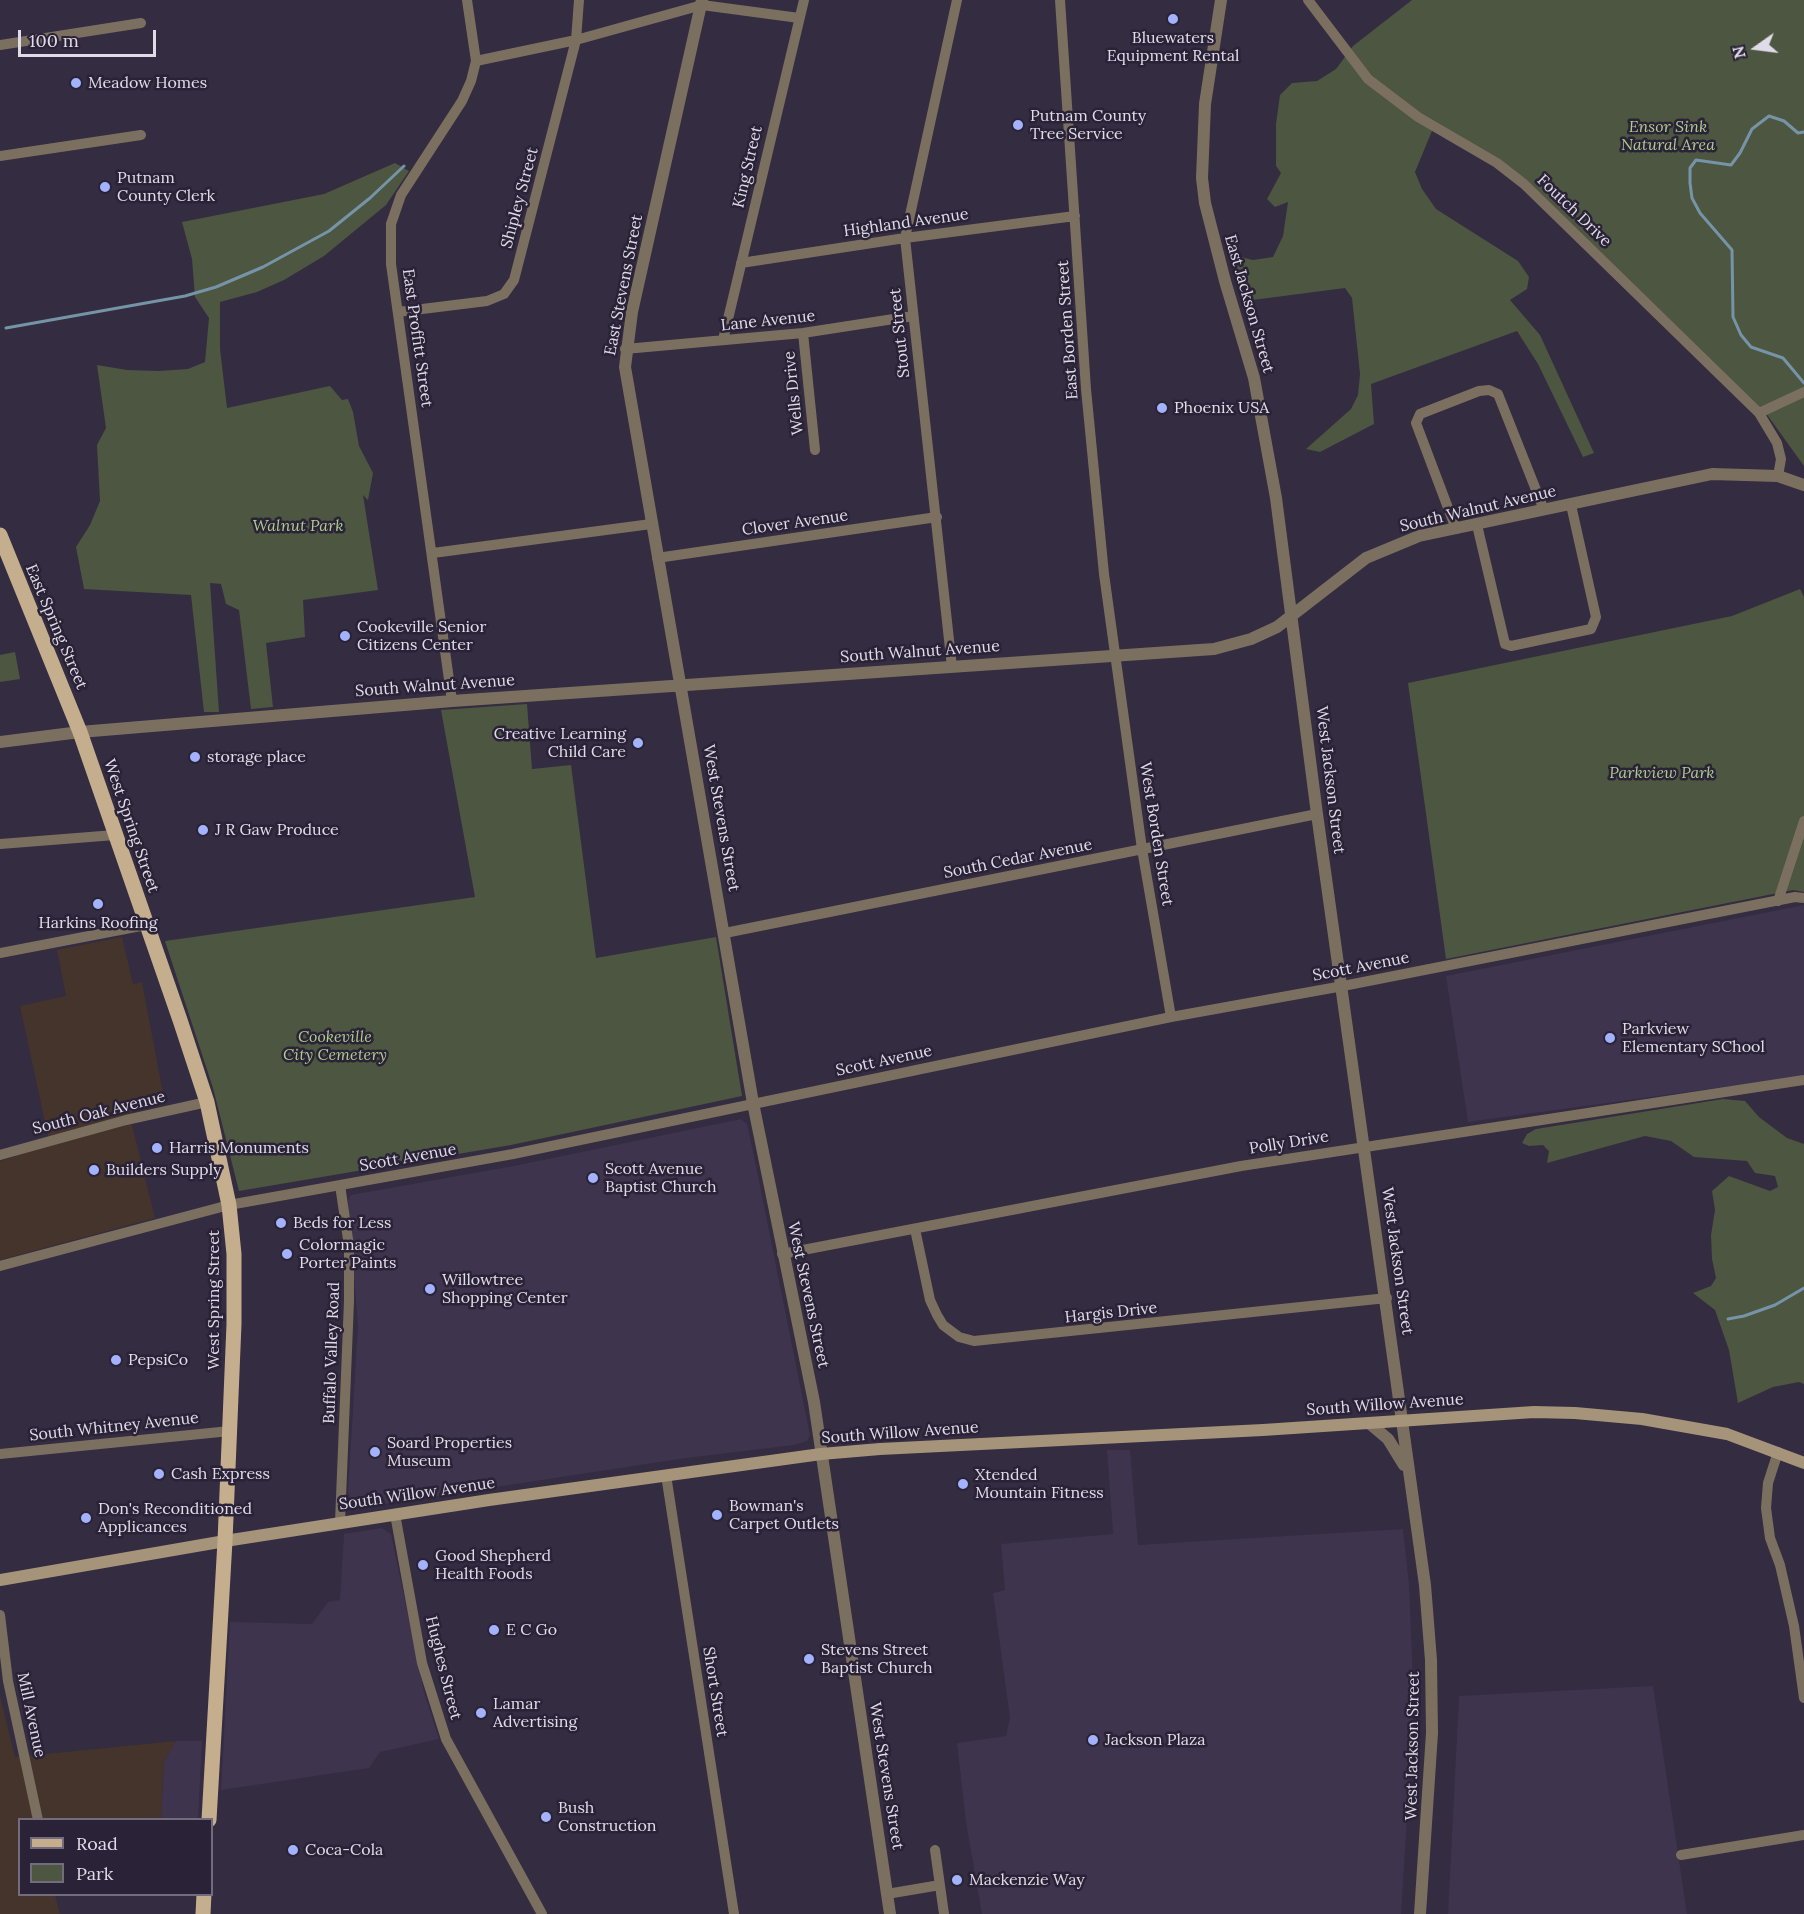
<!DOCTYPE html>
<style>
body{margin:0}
#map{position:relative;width:1804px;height:1914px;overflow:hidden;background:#342c40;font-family:Lora,serif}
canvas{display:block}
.legend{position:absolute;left:18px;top:1818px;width:195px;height:78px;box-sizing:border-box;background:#2a2236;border:2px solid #736c7e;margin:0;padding:8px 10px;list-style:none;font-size:18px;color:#e0dbe9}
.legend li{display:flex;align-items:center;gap:12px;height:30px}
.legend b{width:30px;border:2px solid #736c7e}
.north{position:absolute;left:1726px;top:18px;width:60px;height:60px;-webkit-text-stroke:4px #2a2236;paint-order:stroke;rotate:256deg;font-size:16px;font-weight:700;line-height:24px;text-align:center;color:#e0dbe9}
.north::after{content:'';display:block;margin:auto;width:21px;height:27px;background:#e0dbe9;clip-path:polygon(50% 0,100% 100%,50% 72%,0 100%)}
.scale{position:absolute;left:18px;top:30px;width:138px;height:27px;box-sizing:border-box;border:3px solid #e0dbe9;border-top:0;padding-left:8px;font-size:18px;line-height:21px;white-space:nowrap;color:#e0dbe9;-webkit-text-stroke:4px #2a2236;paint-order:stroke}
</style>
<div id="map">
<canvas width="1804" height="1914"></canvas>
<ul class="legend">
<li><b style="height:8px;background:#c5ae8d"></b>Road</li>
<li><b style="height:16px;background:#4c5640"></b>Park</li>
</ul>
<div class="north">N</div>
<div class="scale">100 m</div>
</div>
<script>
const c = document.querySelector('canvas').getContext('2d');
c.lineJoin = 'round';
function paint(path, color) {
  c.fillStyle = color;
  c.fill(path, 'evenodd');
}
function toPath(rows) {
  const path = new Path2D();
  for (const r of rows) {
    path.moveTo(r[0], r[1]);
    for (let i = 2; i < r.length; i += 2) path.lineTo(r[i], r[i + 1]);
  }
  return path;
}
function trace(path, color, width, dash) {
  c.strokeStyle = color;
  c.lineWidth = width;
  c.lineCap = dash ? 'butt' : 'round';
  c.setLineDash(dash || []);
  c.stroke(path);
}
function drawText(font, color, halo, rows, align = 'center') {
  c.font = font + ' Lora,serif';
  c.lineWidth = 5;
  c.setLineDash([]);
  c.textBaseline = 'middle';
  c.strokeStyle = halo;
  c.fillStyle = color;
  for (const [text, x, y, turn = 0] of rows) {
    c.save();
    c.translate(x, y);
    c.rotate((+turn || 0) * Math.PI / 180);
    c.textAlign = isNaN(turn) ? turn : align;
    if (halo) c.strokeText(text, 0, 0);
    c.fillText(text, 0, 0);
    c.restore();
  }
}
paint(toPath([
 [1804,905,1804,1076,1468,1122,1446,976],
 [741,1119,747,1124,755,1161,810,1435,807,1441,794,1445,686,1458,358,1508,353,1507,348,1492,358,1326,348,1200,351,1195,519,1165],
 [1107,1450,1130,1450,1138,1545,1403,1529,1409,1584,1414,1704,1401,1914,982,1914,966,1822,957,1743,1006,1736,1010,1718,993,1593,1005,1590,1001,1544,1113,1534],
 [382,1528,391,1534,424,1692,439,1739,380,1752,369,1768,221,1790,230,1622,312,1624,328,1602,340,1600,344,1534],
 [1653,1686,1687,1914,1448,1914,1459,1696],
 [176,1741,202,1741,198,1819,161,1820,164,1761]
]), '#3e344e');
paint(toPath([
 [122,937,133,984,142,982,165,1104,129,1113,155,1218,0,1260,0,1161,50,1145,20,1006,66,996,57,950],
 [0,1696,15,1757,176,1741,164,1761,161,1819,20,1820,20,1894,55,1895,60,1914,0,1914]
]), '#45342b');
paint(toPath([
 [1412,0,1804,0,1804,466,1768,416,1497,163,1434,126,1415,172,1422,189,1436,209,1518,261,1529,277,1527,289,1510,300,1540,335,1594,453,1583,457,1538,364,1517,331,1371,384,1374,424,1320,452,1306,449,1351,409,1358,395,1360,374,1352,298,1345,288,1245,301,1232,255,1253,260,1273,257,1283,236,1288,202,1275,207,1267,199,1281,173,1276,166,1276,124,1280,95,1292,83,1317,81,1336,69,1353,46],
 [395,163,409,171,386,205,324,256,284,280,257,292,220,302,220,349,227,408,330,386,342,400,348,399,353,412,359,446,373,473,368,500,363,495,378,590,303,600,305,637,266,643,273,707,251,709,239,610,226,604,221,584,210,583,219,712,204,712,191,595,84,589,76,547,90,525,100,501,97,445,106,428,97,365,127,370,159,371,188,369,205,362,209,318,195,297,192,259,182,222,324,194],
 [1800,589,1804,597,1804,892,1793,890,1446,959,1408,683,1732,616],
 [15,652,20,679,0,682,0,655],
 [527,704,532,769,571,765,596,958,716,937,742,1096,511,1145,239,1191,213,1088,165,941,475,897,441,710],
 [1723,1099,1745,1101,1759,1117,1787,1138,1804,1144,1804,1384,1799,1382,1773,1387,1738,1403,1729,1350,1715,1310,1693,1293,1711,1286,1716,1278,1712,1259,1711,1235,1715,1210,1712,1191,1729,1176,1770,1191,1778,1187,1775,1176,1755,1173,1747,1161,1694,1157,1671,1141,1645,1136,1547,1163,1549,1151,1543,1145,1529,1146,1522,1143,1527,1134,1536,1129]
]), '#4c5640');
trace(toPath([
 [1804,132,1798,133,1784,121,1769,116,1752,129,1740,153,1731,165,1696,160,1690,168,1690,183,1692,198,1700,213,1732,250,1733,317,1741,335,1751,347,1783,358,1804,383],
 [6,328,185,296,216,287,263,267,329,231,370,198,404,166],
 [1728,1319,1744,1316,1775,1305,1804,1288]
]), '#7594a7', 3);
trace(toPath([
 [1060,0,1086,389,1104,574,1142,849,1171,1017],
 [1308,0,1368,79,1418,117,1497,163,1524,184,1759,413,1777,443,1781,459,1778,476],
 [0,45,141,23],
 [476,61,576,40,702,5,799,18],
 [0,156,141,135],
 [741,263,905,238,1075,216],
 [398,312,487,301,504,294,514,280,576,40,579,0],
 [803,333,815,450],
 [723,340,804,0],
 [625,349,803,333,913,316],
 [1759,413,1804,392],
 [1477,525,1505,644,1511,646,1591,629,1596,617,1571,505],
 [1456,529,1416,423,1420,414,1479,391,1489,390,1498,394,1544,510],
 [433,553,651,524],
 [657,558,937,517],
 [952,667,905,238,957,0],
 [452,701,391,264,391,224,401,195,462,101,471,81,476,61,467,0],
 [0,844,115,835],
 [1778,901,1804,821],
 [725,933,1317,814],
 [0,953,146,925],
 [0,1155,126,1120,207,1102],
 [915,1229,930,1300,937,1315,943,1325,959,1337,974,1341,1387,1298],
 [782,1254,1241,1166,1804,1080],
 [0,1266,229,1205,513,1154,1171,1017,1343,986,1795,897,1804,898],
 [1778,1452,1768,1483,1766,1508,1770,1538,1780,1565,1794,1626,1804,1698],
 [0,1454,230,1431],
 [666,1475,734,1914],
 [395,1514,422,1663,446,1739,542,1914],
 [340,1522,349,1301,349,1246,340,1185],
 [0,1615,8,1681,38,1820],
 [935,1850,944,1914],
 [1681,1855,1804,1835],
 [887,1894,940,1885]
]), '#7b7060', 10);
trace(toPath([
 [702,0,632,312,625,367,753,1103,814,1402,890,1914],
 [1221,0,1205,104,1202,178,1205,203,1225,281,1254,378,1276,498,1317,814,1425,1585,1431,1660,1432,1733,1420,1914],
 [0,742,80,732,452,701,1214,649,1251,639,1277,627,1366,558,1419,536,1712,474,1778,476,1804,485],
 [1369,1423,1388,1439,1404,1465]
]), '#7b7060', 12);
trace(toPath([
 [0,1580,225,1541,489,1500,821,1454,880,1449,1263,1430,1534,1412,1575,1413,1642,1419,1727,1434,1804,1463]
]), '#a5937a', 12);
trace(toPath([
 [0,535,80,732,180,1020,207,1102,229,1205,234,1254,234,1324,225,1541,209,1820],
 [203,1914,204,1894]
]), '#c5ae8d', 15);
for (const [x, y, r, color] of [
 [1173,19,6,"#a3b2fd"],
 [76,83,6,"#a3b2fd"],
 [1018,125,6,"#a3b2fd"],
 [105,187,6,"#a3b2fd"],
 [1162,408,6,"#a3b2fd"],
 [345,636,6,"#a3b2fd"],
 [638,743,6,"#a3b2fd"],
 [195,757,6,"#a3b2fd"],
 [203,830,6,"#a3b2fd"],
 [98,904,6,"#a3b2fd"],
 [1610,1038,6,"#a3b2fd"],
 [157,1148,6,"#a3b2fd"],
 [94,1170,6,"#a3b2fd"],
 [593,1178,6,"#a3b2fd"],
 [281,1223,6,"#a3b2fd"],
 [287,1254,6,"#a3b2fd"],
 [430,1289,6,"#a3b2fd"],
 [116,1360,6,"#a3b2fd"],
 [375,1452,6,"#a3b2fd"],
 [159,1474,6,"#a3b2fd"],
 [963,1484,6,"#a3b2fd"],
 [717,1515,6,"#a3b2fd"],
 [86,1518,6,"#a3b2fd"],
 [423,1565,6,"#a3b2fd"],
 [494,1630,6,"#a3b2fd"],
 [809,1659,6,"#a3b2fd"],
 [481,1713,6,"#a3b2fd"],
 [1093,1740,6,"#a3b2fd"],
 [546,1817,6,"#a3b2fd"],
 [293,1850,6,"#a3b2fd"],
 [957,1880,6,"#a3b2fd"]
]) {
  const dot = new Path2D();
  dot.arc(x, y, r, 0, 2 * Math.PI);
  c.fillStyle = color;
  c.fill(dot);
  trace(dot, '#2a2236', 2);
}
drawText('16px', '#e0dbe9', '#2a2236', [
 ["Bluewaters",1173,38,"center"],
 ["Equipment Rental",1173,56,"center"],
 ["Meadow Homes",88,83],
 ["Putnam County",1030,116],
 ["Tree Service",1030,134],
 ["Putnam",117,178],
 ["County Clerk",117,196],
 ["Phoenix USA",1174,408],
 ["Cookeville Senior",357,627],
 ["Citizens Center",357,645],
 ["Creative Learning",626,734,"right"],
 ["Child Care",626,752,"right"],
 ["storage place",207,757],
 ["J R Gaw Produce",215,830],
 ["Harkins Roofing",98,923,"center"],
 ["Parkview",1622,1029],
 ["Elementary SChool",1622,1047],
 ["Harris Monuments",169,1148],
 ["Scott Avenue",605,1169],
 ["Baptist Church",605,1187],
 ["Builders Supply",106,1170],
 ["Beds for Less",293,1223],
 ["Colormagic",299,1245],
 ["Porter Paints",299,1263],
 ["Willowtree",442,1280],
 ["Shopping Center",442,1298],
 ["PepsiCo",128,1360],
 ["Soard Properties",387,1443],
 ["Museum",387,1461],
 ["Cash Express",171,1474],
 ["Xtended",975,1475],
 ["Mountain Fitness",975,1493],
 ["Bowman's",729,1506],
 ["Carpet Outlets",729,1524],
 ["Don's Reconditioned",98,1509],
 ["Applicances",98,1527],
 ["Good Shepherd",435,1556],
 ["Health Foods",435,1574],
 ["E C Go",506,1630],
 ["Stevens Street",821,1650],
 ["Baptist Church",821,1668],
 ["Lamar",493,1704],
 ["Advertising",493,1722],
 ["Jackson Plaza",1105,1740],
 ["Bush",558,1808],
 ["Construction",558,1826],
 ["Coca-Cola",305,1850],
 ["Mackenzie Way",969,1880]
], 'left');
drawText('italic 16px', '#afcc8d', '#2a2236', [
 ["Ensor Sink",1668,127],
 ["Natural Area",1668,145],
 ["Walnut Park",298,526],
 ["Parkview Park",1662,773],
 ["Cookeville",335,1037],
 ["City Cemetery",335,1055]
]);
drawText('16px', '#e0dbe9', '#2a2236', [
 ["King Street",748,167,-77],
 ["Shipley Street",520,198,-75],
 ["Foutch Drive",1574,211,44],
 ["Highland Avenue",906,223,-8],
 ["East Stevens Street",624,285,-79],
 ["East Jackson Street",1249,304,74],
 ["Lane Avenue",768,321,-6],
 ["East Borden Street",1068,330,-94],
 ["Stout Street",900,333,-96],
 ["East Proffitt Street",417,338,82],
 ["Wells Drive",794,393,-96],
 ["South Walnut Avenue",1478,509,-13],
 ["Clover Avenue",795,523,-8],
 ["East Spring Street",56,627,67],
 ["South Walnut Avenue",920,652,-4],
 ["South Walnut Avenue",435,686,-4],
 ["West Jackson Street",1330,780,83],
 ["West Stevens Street",721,818,80],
 ["West Spring Street",131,826,71],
 ["West Borden Street",1156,834,81],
 ["South Cedar Avenue",1018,859,-11],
 ["Scott Avenue",1361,967,-11],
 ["Scott Avenue",884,1061,-12],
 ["South Oak Avenue",99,1113,-14],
 ["Polly Drive",1289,1143,-9],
 ["Scott Avenue",408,1158,-10],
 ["West Jackson Street",1397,1261,82],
 ["West Stevens Street",808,1295,78],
 ["West Spring Street",214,1300,-90],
 ["Hargis Drive",1111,1313,-6],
 ["Buffalo Valley Road",332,1353,-88],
 ["South Willow Avenue",1385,1405,-4],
 ["South Whitney Avenue",114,1427,-6],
 ["South Willow Avenue",900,1433,-4],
 ["South Willow Avenue",417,1494,-8],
 ["Hughes Street",443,1668,76],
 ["Short Street",715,1692,81],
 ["Mill Avenue",31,1715,78],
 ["West Jackson Street",1413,1746,-89],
 ["West Stevens Street",886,1776,81]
]);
</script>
